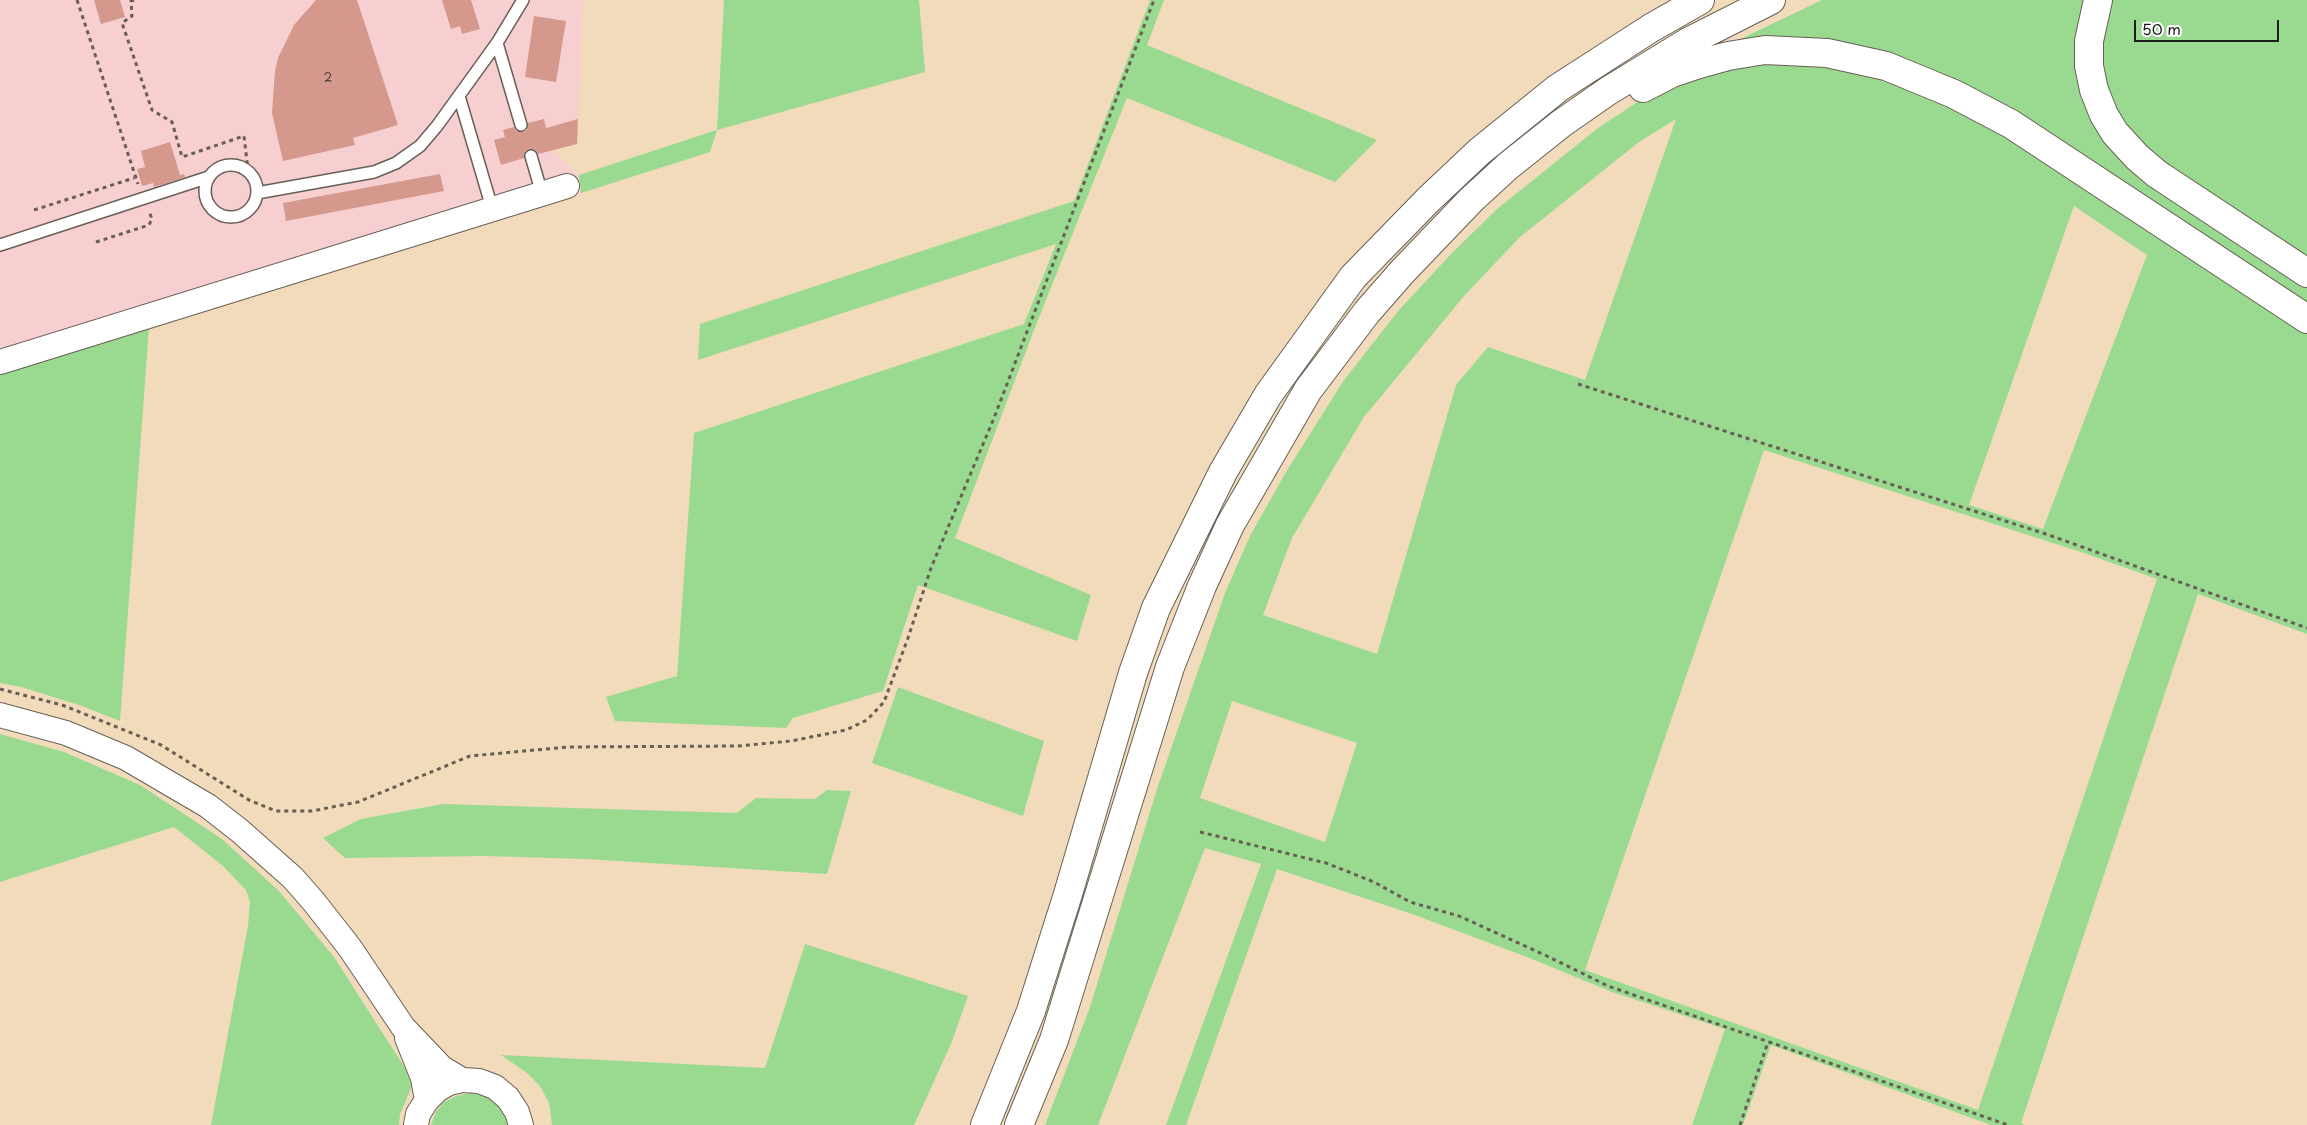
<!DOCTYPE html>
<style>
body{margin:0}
#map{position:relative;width:2307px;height:1125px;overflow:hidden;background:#f2dbbb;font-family:"Playpen Sans",sans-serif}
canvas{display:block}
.scale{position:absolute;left:2134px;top:20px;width:145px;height:22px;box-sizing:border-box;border:2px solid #1c1c1c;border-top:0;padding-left:6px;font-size:15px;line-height:18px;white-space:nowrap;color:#1c1c1c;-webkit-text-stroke:4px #fff;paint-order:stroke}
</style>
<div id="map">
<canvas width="2307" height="1125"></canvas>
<div class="scale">50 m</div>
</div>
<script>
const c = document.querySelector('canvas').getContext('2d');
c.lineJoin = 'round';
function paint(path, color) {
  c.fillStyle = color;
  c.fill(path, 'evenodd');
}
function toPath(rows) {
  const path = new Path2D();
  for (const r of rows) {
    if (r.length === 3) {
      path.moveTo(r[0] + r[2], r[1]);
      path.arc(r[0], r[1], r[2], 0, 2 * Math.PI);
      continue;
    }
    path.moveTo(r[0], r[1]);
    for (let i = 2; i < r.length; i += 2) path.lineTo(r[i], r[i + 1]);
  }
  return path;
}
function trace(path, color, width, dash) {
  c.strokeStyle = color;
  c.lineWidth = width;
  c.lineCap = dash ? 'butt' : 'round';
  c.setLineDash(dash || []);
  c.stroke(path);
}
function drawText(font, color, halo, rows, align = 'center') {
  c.font = font + ' "Playpen Sans",sans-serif';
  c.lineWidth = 4;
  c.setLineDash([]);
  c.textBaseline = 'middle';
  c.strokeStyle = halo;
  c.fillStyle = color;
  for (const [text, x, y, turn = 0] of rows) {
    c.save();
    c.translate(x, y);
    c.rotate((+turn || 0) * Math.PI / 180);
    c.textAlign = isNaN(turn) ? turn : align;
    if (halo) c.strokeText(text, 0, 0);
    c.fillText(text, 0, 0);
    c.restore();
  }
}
paint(toPath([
 [0,0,583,0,577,144,553,150,579,175,581,193,0,375]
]), '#f7cfd0');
paint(toPath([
 [724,0,919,0,925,72,717,130,710,152,581,193,579,175,717,130],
 [1150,0,1164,0,1147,45,1377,140,1335,182,1127,98,1034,330,955,538,1091,595,1077,641,918,585,883,691,793,718,786,728,615,721,606,697,677,676,694,433,1024,324,1056,244,698,360,700,324,1074,201],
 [1822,0,2087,0,2080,70,2200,217,2307,287,2307,307,1984,96,1730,44],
 [2109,0,2307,0,2307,264,2134,142,2108,100,2099,39],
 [1776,60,1871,72,1999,127,2307,331,2307,634,2198,594,2021,1123,2025,1125,1991,1125,1771,1045,1743,1125,1692,1125,1725,1029,1612,992,1527,957,1412,914,1277,869,1186,1125,1166,1125,1261,864,1205,848,1098,1125,1045,1125,1090,1007,1157,789,1225,593,1250,536,1286,472,1344,380,1399,310,1451,254,1497,209,1598,128,1645,97,1743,62],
 [1676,119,1585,380,1488,347,1456,385,1377,654,1263,615,1292,538,1364,417,1464,296,1520,237,1639,142],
 [2074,206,2147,255,2043,529,1969,505],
 [1764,450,2084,553,2157,579,1978,1110,1585,970],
 [1232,701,1357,743,1325,842,1200,798],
 [149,328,120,721,82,706,21,687,0,683,0,375],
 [898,687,1044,741,1023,816,872,763],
 [0,734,64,752,140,785,222,839,279,891,334,957,405,1068,412,1086,400,1114,399,1125,211,1125,248,926,250,902,246,890,223,866,174,827,0,882],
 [827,790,851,791,827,874,585,859,485,856,345,858,323,838,361,819,443,804,737,813,756,798,815,799],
 [805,944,968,996,951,1044,914,1125,552,1125,549,1103,540,1086,527,1073,501,1055,765,1068],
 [470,1093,483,1095,496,1102,505,1113,510,1125,431,1125,436,1112,444,1102,456,1096]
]), '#9ada90');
paint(toPath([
 [94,0,120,0,125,17,101,24],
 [316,0,357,0,398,125,353,138,355,145,283,161,272,113,275,71,278,58,294,25],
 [442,0,471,0,480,29,462,34,460,26,451,29],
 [534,16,566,21,556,82,525,77],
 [544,119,546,128,578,119,577,144,538,154,536,150,529,149,525,151,524,158,501,165,494,140,505,137,503,130,514,127,516,131,523,132,527,130,528,123],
 [170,142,180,175,184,174,185,177,154,187,153,183,142,186,137,169,145,167,141,151],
 [440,174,444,191,286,221,283,203]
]), '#d4998c');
const service = toPath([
 [497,43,521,125],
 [459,96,492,208],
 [531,156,542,194],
 [231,191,26],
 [257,193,374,172,396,163,420,146,437,126,497,43,523,0],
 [0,245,209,177]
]);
const minor = toPath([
 [0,362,567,186],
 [0,715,66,733,126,758,208,806,240,831,293,878,314,902,350,948,403,1027,442,1068,462,1080],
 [407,1038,423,1078,427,1100],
 [416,1125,418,1114,427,1100,437,1090,449,1083,462,1080,479,1081,495,1087,508,1098,517,1112,521,1125]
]);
const motorway = toPath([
 [2098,0,2089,41,2089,66,2094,90,2104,115,2115,133,2137,157,2157,174,2307,273],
 [1643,88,1672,73,1699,64,1728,56,1765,50,1827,53,1886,66,1954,94,2011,124,2307,319],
 [985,1125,1031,1011,1068,894,1133,673,1156,608,1223,472,1268,395,1353,277,1429,199,1480,151,1558,88,1651,28,1700,0],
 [1019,1125,1054,1040,1170,667,1202,586,1230,525,1308,390,1367,312,1402,272,1471,200,1508,166,1562,123,1608,91,1688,42,1771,0]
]);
trace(service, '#675f54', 14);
trace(minor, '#675f54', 26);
trace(motorway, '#675f54', 30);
trace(toPath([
 [77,0,138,184],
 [134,0,131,1,132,16,122,23,152,110,172,122,182,157,244,136,248,170],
 [34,210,134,178],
 [96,242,149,225,152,219,149,211],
 [1578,384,2049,535,2307,628],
 [0,689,62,705,161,745,249,800,276,811,312,811,358,802,470,756,568,747,738,746,791,741,846,730,867,720,884,702,908,638,931,568,994,418,1154,0],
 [1200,832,1326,863,1374,882,1410,902,1459,916,1547,956,1608,986,2008,1125],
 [1740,1125,1768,1042]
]), '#675f54', 3, [4, 4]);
trace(service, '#fff', 11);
trace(minor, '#fff', 24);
trace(motorway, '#fff', 28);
drawText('12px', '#4a3b38', null, [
 ["2",328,79]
]);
</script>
